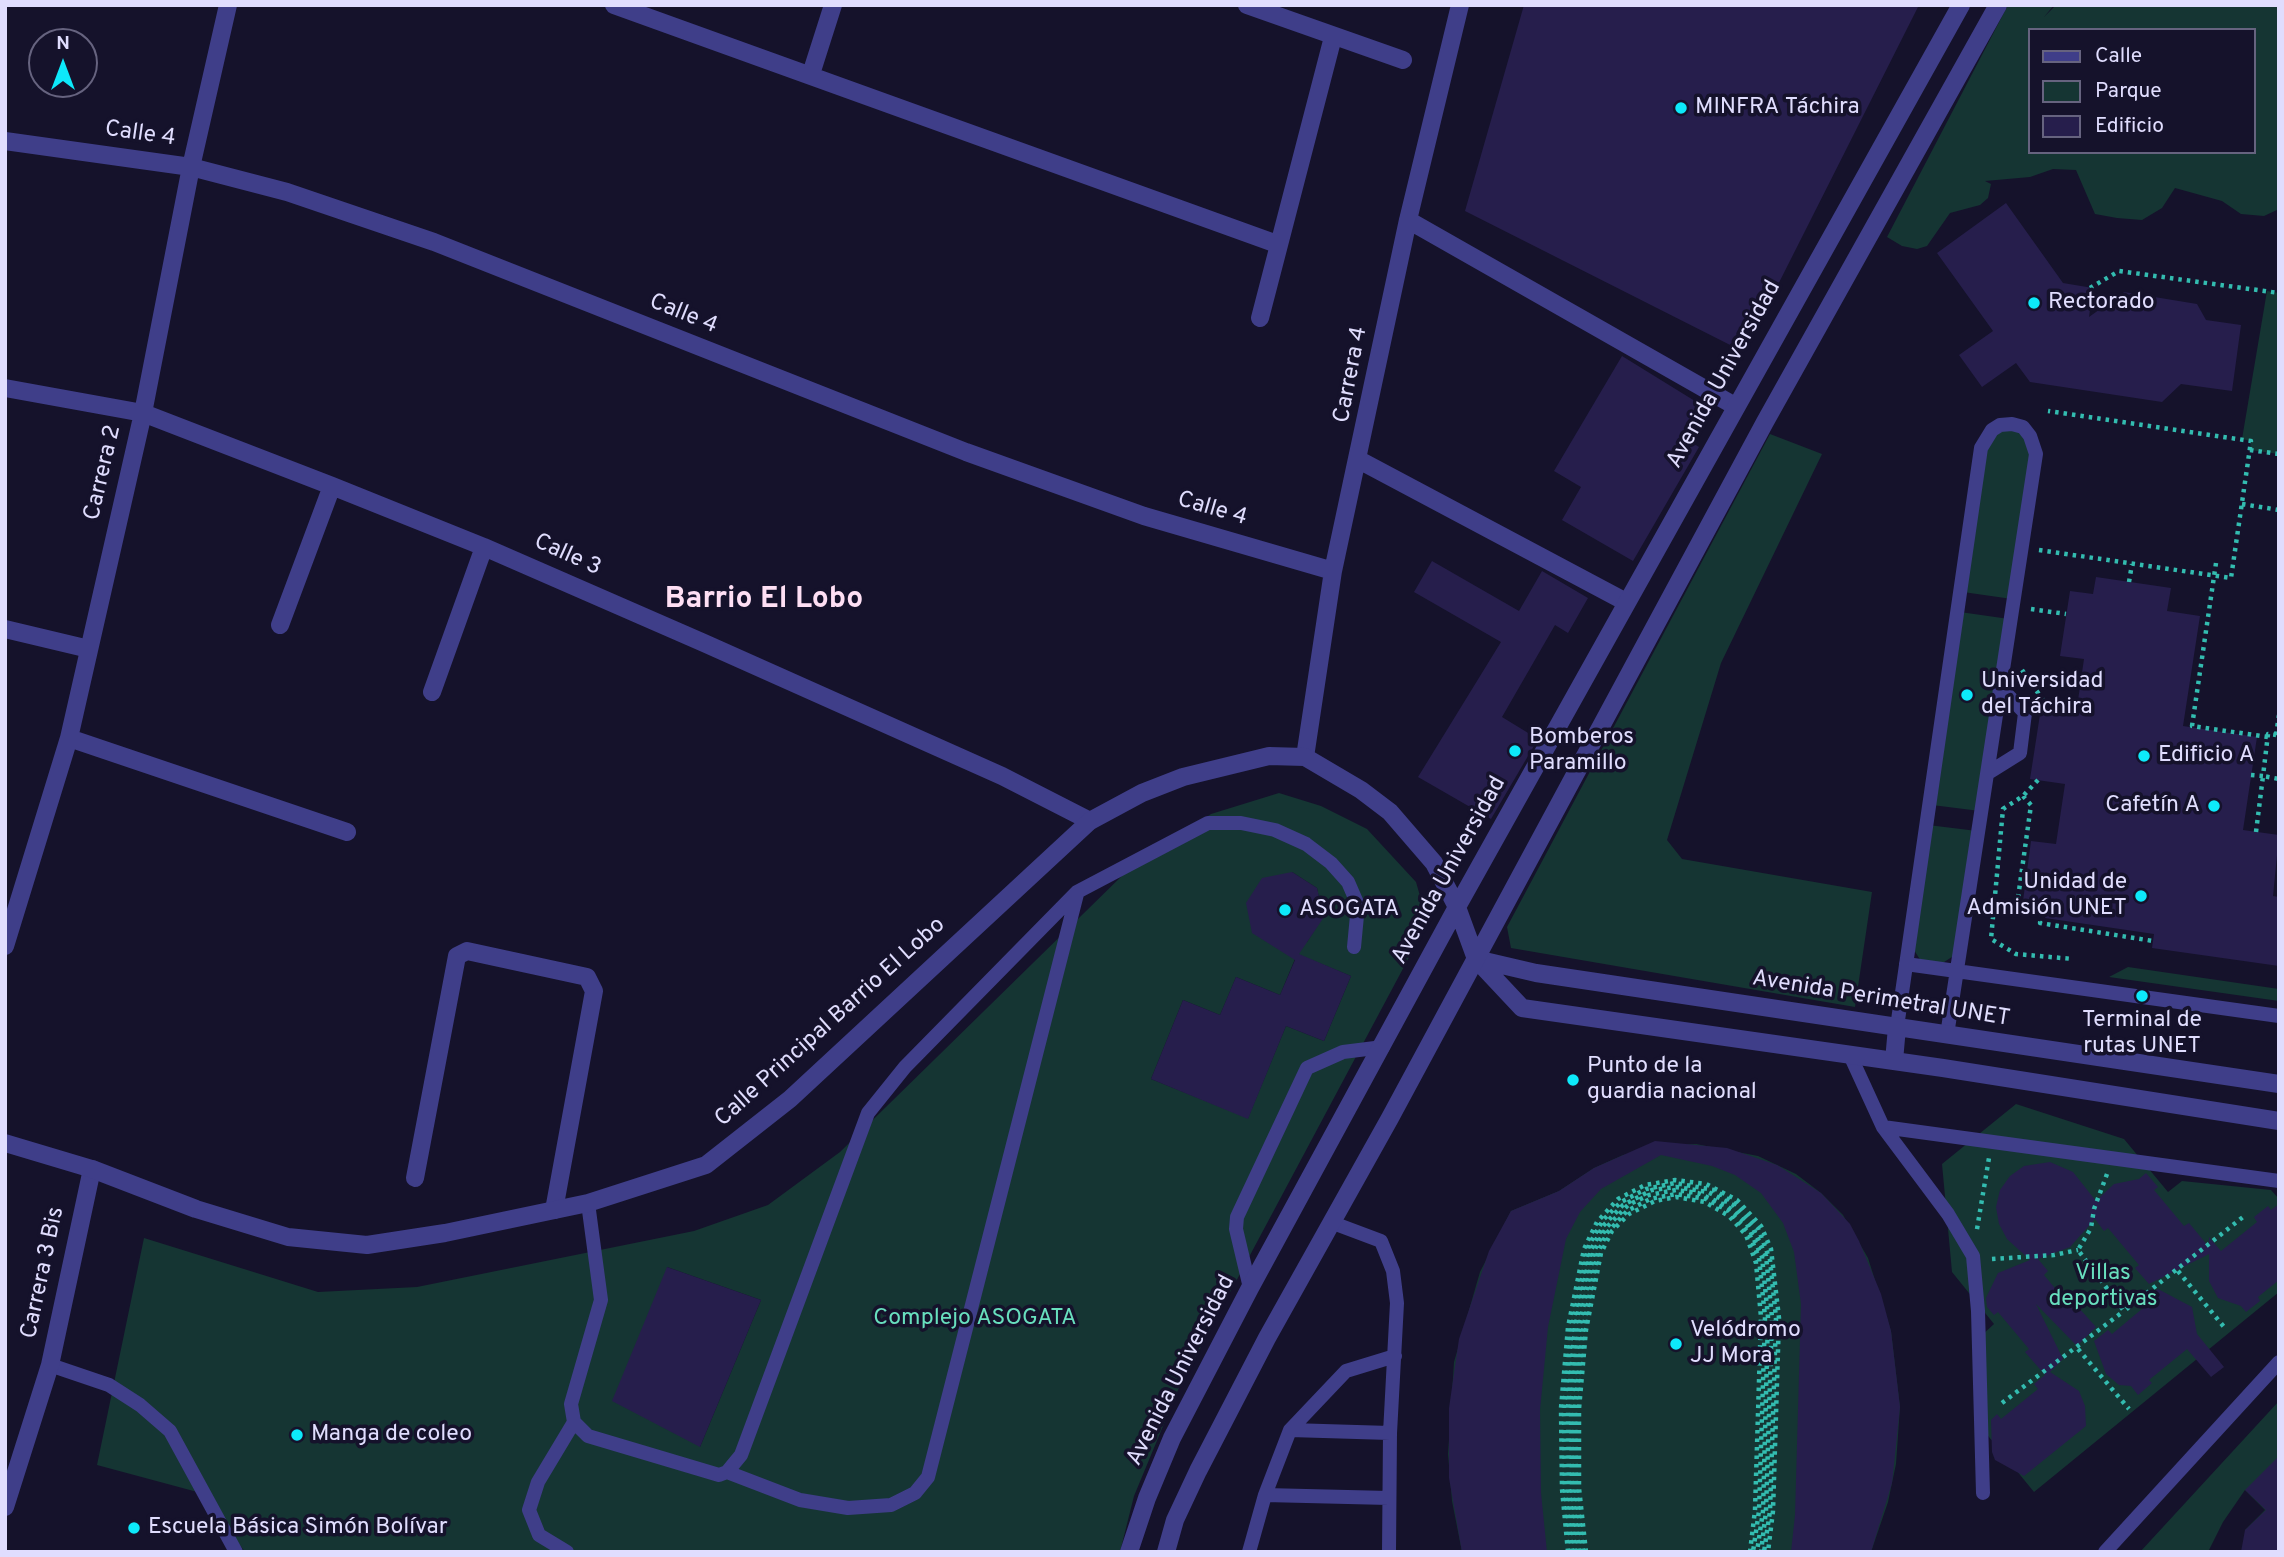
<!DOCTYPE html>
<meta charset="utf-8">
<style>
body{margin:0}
#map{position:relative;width:2284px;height:1557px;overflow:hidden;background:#15122b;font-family:Overpass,sans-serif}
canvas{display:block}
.frame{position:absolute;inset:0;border:7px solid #e0ddfe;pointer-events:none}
.legend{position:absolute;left:2028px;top:28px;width:228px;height:126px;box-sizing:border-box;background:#15122b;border:2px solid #66637f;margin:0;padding:9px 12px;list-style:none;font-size:21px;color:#e0ddfe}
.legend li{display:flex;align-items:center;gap:14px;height:35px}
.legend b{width:35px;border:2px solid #66637f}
.north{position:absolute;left:28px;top:28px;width:70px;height:70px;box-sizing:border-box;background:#15122b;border:2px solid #66637f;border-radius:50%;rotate:0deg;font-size:19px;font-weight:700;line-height:28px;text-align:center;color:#e0ddfe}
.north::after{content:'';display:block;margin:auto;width:24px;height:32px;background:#0de9fa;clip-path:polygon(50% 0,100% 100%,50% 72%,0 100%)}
</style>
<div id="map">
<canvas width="2284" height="1557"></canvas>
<div class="frame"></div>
<ul class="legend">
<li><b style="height:9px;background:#3f3e89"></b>Calle</li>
<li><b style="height:19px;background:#153533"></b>Parque</li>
<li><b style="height:19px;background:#261e4c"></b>Edificio</li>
</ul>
<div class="north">N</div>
</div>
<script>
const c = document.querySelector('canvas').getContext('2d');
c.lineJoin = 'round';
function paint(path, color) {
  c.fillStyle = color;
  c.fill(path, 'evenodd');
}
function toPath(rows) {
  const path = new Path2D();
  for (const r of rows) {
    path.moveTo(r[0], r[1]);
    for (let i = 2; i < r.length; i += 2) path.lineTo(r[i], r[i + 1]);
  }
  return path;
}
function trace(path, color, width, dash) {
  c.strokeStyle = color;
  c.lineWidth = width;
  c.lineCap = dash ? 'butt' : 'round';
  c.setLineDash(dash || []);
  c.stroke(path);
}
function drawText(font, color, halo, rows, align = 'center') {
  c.font = font + ' Overpass,sans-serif';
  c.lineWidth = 7;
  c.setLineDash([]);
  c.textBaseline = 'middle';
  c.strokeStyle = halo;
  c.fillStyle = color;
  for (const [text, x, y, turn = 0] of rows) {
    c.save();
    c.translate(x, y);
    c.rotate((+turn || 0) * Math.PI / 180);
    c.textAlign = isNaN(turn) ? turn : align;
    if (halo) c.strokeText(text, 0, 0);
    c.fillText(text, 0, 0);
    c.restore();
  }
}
paint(toPath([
 [2008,5,2054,5,2044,17,2056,5,2279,5,2279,209,2264,216,2241,214,2222,201,2175,188,2162,208,2142,220,2117,218,2095,214,2076,170,2053,169,2030,177,1985,181,1991,184,1988,198,1980,205,1950,213,1927,246,1917,249,1902,246,1887,237],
 [2030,30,2254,30,2254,152,2030,152],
 [2267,291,2279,293,2279,454,2250,450,2251,441,2242,439],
 [2001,428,2021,431,2031,446,2012,599,1963,592,1984,449],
 [1770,434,1822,454,1721,663,1667,840,1682,859,1872,892,1855,1007,1511,948,1507,927],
 [1960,612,2009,619,1980,811,1932,805],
 [1279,793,1321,806,1367,829,1416,882,1424,910,1414,948,1178,1390,1134,1496,1120,1552,245,1552,201,1493,97,1465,144,1238,318,1292,417,1287,694,1231,768,1205,840,1152,1131,867,1211,814],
 [1292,872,1317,888,1323,917,1307,942,1278,949],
 [1297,954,1351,976,1324,1041,1286,1026,1248,1118,1151,1079,1183,1000,1220,1015,1236,977,1280,995],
 [667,1267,761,1300,700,1447],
 [1928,825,1977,831,1955,955,1941,964,1921,961,1912,947],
 [2128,967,2279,989,2279,1001,2109,977],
 [2016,1104,2124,1139,2168,1192,2182,1181,2271,1190,2279,1199,2279,1292,2034,1492,1980,1426,1981,1336,1994,1324,1952,1272,1942,1164],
 [1696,1144,1758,1156,1796,1174,1821,1193,1843,1215,1868,1258,1891,1331,1900,1407,1896,1464,1888,1502,1871,1552,1462,1552,1452,1501,1448,1454,1454,1362,1480,1272,1511,1211,1559,1191,1594,1168,1623,1155,1675,1145],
 [2279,1401,2279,1552,2245,1530,2265,1510,2245,1490,2223,1522,2208,1552,2140,1552]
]), '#153533');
paint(toPath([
 [1524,5,1919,5,1744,352,1465,211],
 [2006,203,2063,283,2093,288,2089,317,2124,292,2197,304,2206,320,2241,325,2232,391,2181,384,2162,402,2030,382,2016,363,1982,387,1959,355,1993,331,1937,253],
 [1622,356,1703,406,1684,438,1699,447,1633,561,1562,520,1581,487,1554,471],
 [1432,561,1519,611,1542,571,1588,598,1568,633,1555,625,1502,717,1538,739,1491,819,1418,777,1501,642,1414,592],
 [2096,577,2171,588,2167,611,2200,616,2183,726,2257,737,2243,830,2279,835,2273,896,2279,897,2279,966,2152,948,2154,934,2045,918,2047,904,2023,901,2031,841,2056,844,2065,784,2030,779,2041,708,2076,714,2084,659,2060,656,2070,591,2093,594],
 [1292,872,1317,888,1324,917,1299,954,1351,976,1324,1041,1286,1026,1248,1119,1151,1079,1183,1000,1220,1015,1236,977,1280,995,1295,960,1252,933,1246,903,1262,878],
 [1655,1141,1727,1148,1777,1165,1821,1193,1850,1224,1859,1241,1881,1294,1891,1331,1900,1407,1892,1483,1871,1552,1791,1552,1795,1515,1801,1304,1794,1252,1783,1223,1761,1193,1735,1175,1712,1166,1661,1155,1601,1189,1580,1212,1566,1239,1548,1327,1540,1410,1541,1493,1547,1552,1462,1552,1449,1478,1449,1408,1459,1339,1489,1251,1511,1211,1559,1191,1594,1168],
 [2050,1162,2073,1172,2096,1201,2114,1184,2139,1179,2146,1173,2158,1187,2154,1190,2184,1226,2189,1223,2209,1247,2209,1237,2221,1251,2257,1222,2254,1217,2268,1206,2271,1210,2279,1204,2279,1280,2258,1297,2260,1301,2246,1312,2241,1306,2218,1298,2209,1281,2209,1254,2149,1284,2135,1268,2139,1265,2108,1228,2104,1231,2095,1219,2070,1247,2038,1259,2048,1271,2044,1275,2074,1311,2078,1307,2096,1327,2077,1346,2036,1304,2063,1359,2050,1372,2079,1391,2085,1406,2086,1426,2024,1476,1995,1460,1992,1452,1991,1420,1997,1414,2001,1419,2038,1389,2034,1384,2045,1375,2025,1352,2029,1349,1998,1312,1994,1315,1987,1307,1986,1298,1998,1273,2030,1260,2007,1239,1999,1224,1996,1207,2000,1190,2010,1176,2024,1166],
 [667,1267,761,1300,700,1447,612,1401],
 [2158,1289,2192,1307,2197,1334,2224,1367,2211,1377,2187,1349,2149,1380,2152,1383,2138,1395,2131,1386,2119,1385,2106,1374,2094,1341,2108,1330,2112,1334,2148,1304,2145,1300],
 [2279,1456,2279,1552,2241,1552,2245,1530,2266,1510,2245,1490]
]), '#261e4c');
trace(toPath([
 [2090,288,2119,271,2279,293],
 [2250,450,2279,454],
 [2242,504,2279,510],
 [2039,550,2231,578,2251,441,2048,411],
 [2216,563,2192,726,2268,737],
 [2129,582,2132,564],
 [2031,609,2066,614],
 [2022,670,2050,710],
 [2276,735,2279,715],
 [2251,775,2263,776,2268,734,2276,735],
 [2038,780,2023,796,2003,809,1991,939,2016,954,2073,959],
 [2023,796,2031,805,2017,905,2043,908,2040,923,2153,941],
 [2256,832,2263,776,2279,779],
 [2107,1174,2094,1209,2091,1228,2078,1250,2124,1311,2243,1217],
 [1977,1229,1989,1158],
 [1992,1259,2054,1255,2078,1250],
 [2178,1271,2224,1327],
 [2078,1349,2129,1409],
 [2002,1403,2124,1311],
 [1568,1552,1562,1489,1561,1408,1568,1327,1584,1249,1597,1222,1618,1199,1645,1185,1675,1180,1706,1184,1737,1200,1761,1226,1771,1249,1779,1318,1773,1511,1768,1552],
 [1572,1552,1565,1489,1564,1408,1572,1328,1589,1245,1603,1220,1621,1202,1646,1189,1675,1183,1714,1190,1739,1206,1758,1228,1770,1260,1776,1318,1770,1511,1764,1552],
 [1575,1552,1569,1489,1568,1408,1575,1328,1591,1250,1603,1226,1623,1205,1652,1190,1676,1187,1708,1192,1733,1205,1752,1226,1766,1256,1772,1317,1766,1511,1761,1552],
 [1579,1552,1572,1488,1571,1408,1579,1329,1594,1251,1606,1228,1628,1205,1649,1195,1676,1190,1698,1193,1727,1206,1747,1224,1762,1257,1768,1317,1763,1511,1757,1552],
 [1583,1552,1576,1488,1575,1409,1583,1330,1598,1252,1607,1233,1627,1211,1650,1199,1676,1194,1706,1199,1729,1211,1749,1233,1759,1258,1765,1317,1759,1511,1753,1552],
 [1586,1552,1579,1488,1579,1409,1586,1330,1601,1253,1612,1231,1629,1214,1655,1201,1676,1197,1705,1202,1729,1216,1746,1235,1756,1263,1761,1317,1755,1510,1750,1552]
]), '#33bcb0', 4.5, [3.5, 5]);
trace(toPath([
 [1988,773,2020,753,2025,713,2001,688],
 [1906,964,2279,1016],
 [1897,1027,1981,448,1992,430,2000,425,2012,424,2023,427,2030,436,2036,454,1947,1035],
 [1850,1055,1883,1127,1948,1214,1973,1256,1978,1311,1983,1493],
 [1883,1127,2279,1181],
 [588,1203,601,1300,571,1404,574,1422,588,1436,719,1475,727,1472,741,1455,868,1113,905,1067,1077,892,1208,823,1241,823,1275,830,1306,844,1331,863,1348,882,1358,905,1354,947],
 [1333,1223,1381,1241,1393,1271,1397,1303,1390,1433,1389,1552],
 [1250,1288,1236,1229,1237,1217,1307,1068,1343,1052,1383,1047],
 [50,1365,109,1385,140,1405,170,1431,236,1552],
 [1290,1430,1390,1433],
 [727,1472,800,1500,848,1508,891,1505,915,1493,928,1477,1077,894],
 [1265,1495,1389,1498],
 [567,1552,539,1535,529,1510,538,1482,574,1422],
 [1249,1552,1265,1495,1290,1430,1346,1371,1395,1356],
 [2105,1552,2279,1362]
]), '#3f3e89', 14);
trace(toPath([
 [614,5,1277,244],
 [1247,5,1403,60],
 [811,74,833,5],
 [5,141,191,167,287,192,434,242,966,452,1144,516,1333,571],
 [1408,220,1735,406],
 [1260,318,1333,37],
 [5,388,143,413,332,486,484,547,704,643,1002,776,1090,821],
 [1359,460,1626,602],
 [280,625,332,486],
 [5,629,89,649],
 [432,692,484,547],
 [69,738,347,832],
 [1305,757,1333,571,1408,220,1460,5],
 [5,946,69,738,143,413,191,167,228,5],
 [1476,959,1522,1008,1943,1068,2279,1121],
 [1476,959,1536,973,2279,1084],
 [1894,1061,1897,1027],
 [415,1178,457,956,467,951,587,977,594,991,554,1210],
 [5,1507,50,1365,92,1169]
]), '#3f3e89', 18);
trace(toPath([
 [5,1143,92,1169,196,1209,288,1237,367,1245,445,1233,588,1203,706,1165,790,1099,1090,821,1142,793,1183,777,1269,756,1305,757,1361,790,1390,812,1434,863,1457,907,1476,959],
 [1129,1552,1147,1498,1172,1438,1250,1288,1457,907,1961,5],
 [1166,1552,1175,1520,1198,1471,1267,1338,1390,1118,1765,422,1998,5]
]), '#3f3e89', 18);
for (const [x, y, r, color] of [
 [1681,108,7,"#0de9fa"],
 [2034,303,7,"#0de9fa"],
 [1967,695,7,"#0de9fa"],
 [1515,751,7,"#0de9fa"],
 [2144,756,7,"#0de9fa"],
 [2214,806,7,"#0de9fa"],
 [2141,896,7,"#0de9fa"],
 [1285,910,7,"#0de9fa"],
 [2142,996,7,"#0de9fa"],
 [1573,1080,7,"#0de9fa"],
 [1676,1344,7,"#0de9fa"],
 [297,1435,7,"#0de9fa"],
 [134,1528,7,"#0de9fa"]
]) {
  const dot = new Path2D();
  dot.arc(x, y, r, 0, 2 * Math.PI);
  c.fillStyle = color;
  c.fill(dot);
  trace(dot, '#15122b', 2.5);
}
drawText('23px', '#e0ddfe', '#15122b', [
 ["MINFRA Táchira",1695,108],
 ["Rectorado",2048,303],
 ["Universidad",1981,682],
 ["del Táchira",1981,708],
 ["Bomberos",1529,738],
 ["Paramillo",1529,764],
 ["Edificio A",2158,756],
 ["Cafetín A",2200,806,"right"],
 ["Unidad de",2127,883,"right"],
 ["Admisión UNET",2127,909,"right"],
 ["ASOGATA",1299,910],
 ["Terminal de",2142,1021,"center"],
 ["rutas UNET",2142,1047,"center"],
 ["Punto de la",1587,1067],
 ["guardia nacional",1587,1093],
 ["Velódromo",1690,1331],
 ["JJ Mora",1690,1357],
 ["Manga de coleo",311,1435],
 ["Escuela Básica Simón Bolívar",148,1528]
], 'left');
drawText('23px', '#e0ddfe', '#15122b', [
 ["Calle 4",140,135,8],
 ["Calle 4",683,315,22],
 ["Carrera 4",1352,375,-79],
 ["Avenida Universidad",1725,375,-61],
 ["Carrera 2",104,473,-77],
 ["Calle 4",1212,510,16],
 ["Calle 3",567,556,24],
 ["Avenida Universidad",1450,871,-61],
 ["Avenida Perimetral UNET",1881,1000,9],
 ["Calle Principal Barrio El Lobo",831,1023,-42],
 ["Carrera 3 Bis",44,1273,-78],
 ["Avenida Universidad",1182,1371,-63]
]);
drawText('23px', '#68dfbe', '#15122b', [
 ["Villas",2103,1274],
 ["deportivas",2103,1300],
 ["Complejo ASOGATA",975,1319]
]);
drawText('bold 30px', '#fedff4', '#15122b', [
 ["Barrio El Lobo",764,601]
]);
</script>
